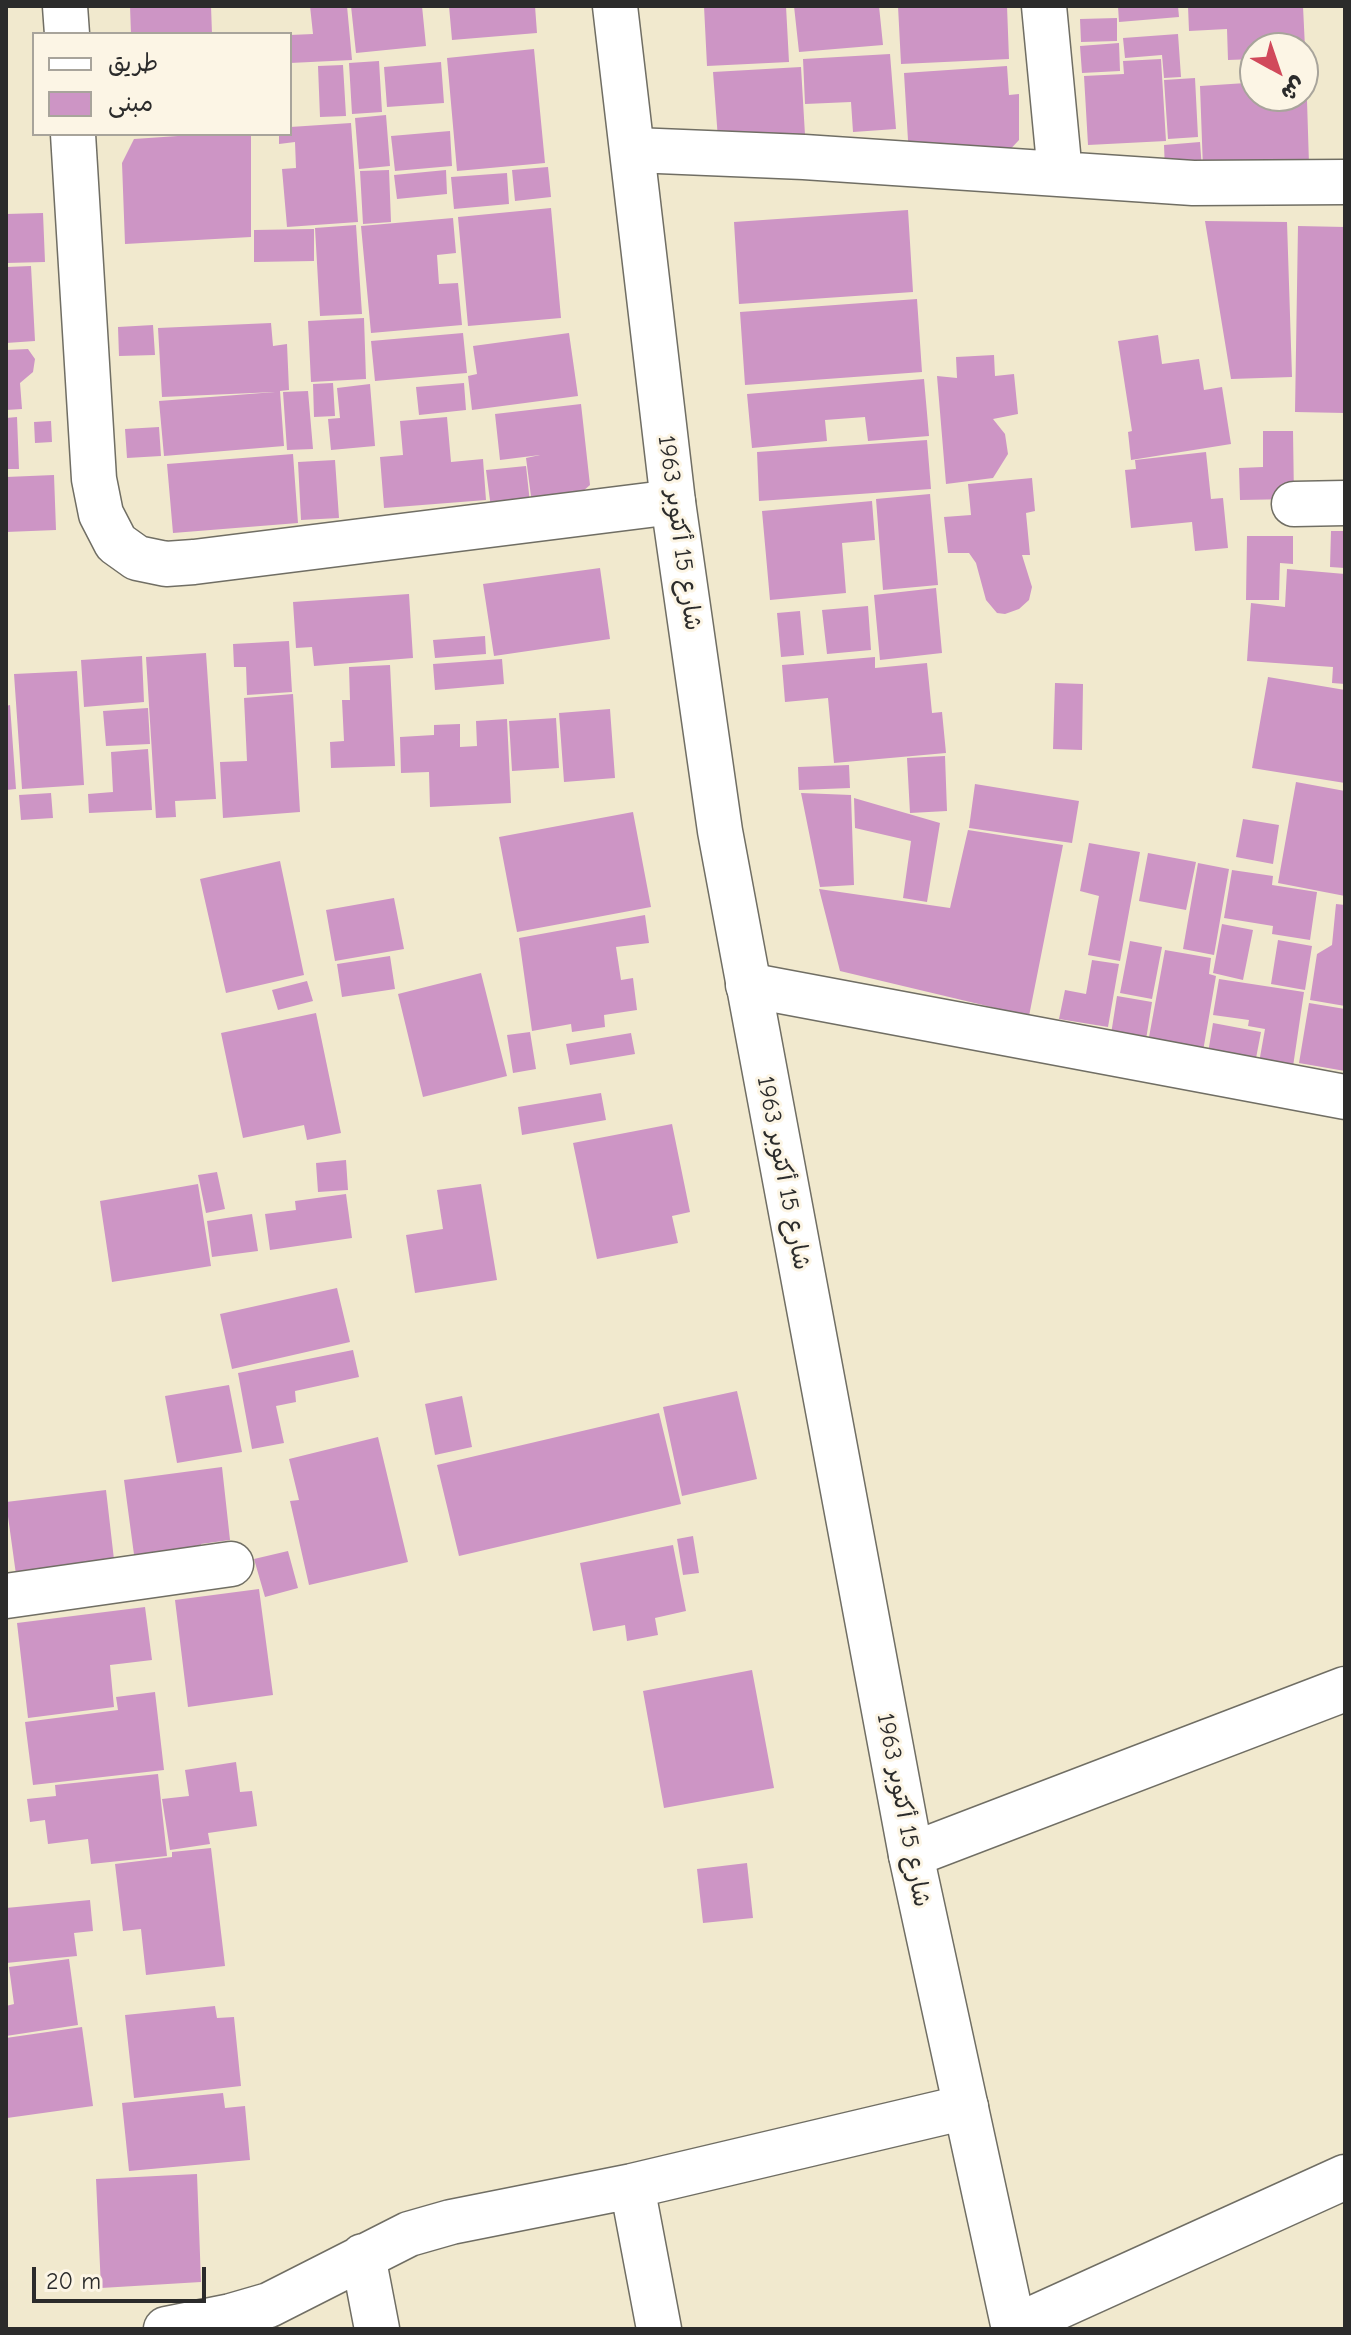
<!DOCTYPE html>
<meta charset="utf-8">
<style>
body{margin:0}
#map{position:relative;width:1351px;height:2335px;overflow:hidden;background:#f1e9ce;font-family:"Comic Neue","Playpen Sans Arabic",sans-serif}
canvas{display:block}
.frame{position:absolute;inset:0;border:8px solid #2b2b2b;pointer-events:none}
.legend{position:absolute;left:32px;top:32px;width:260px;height:104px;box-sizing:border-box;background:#fcf5e5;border:2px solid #a8a49b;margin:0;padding:10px 14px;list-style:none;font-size:24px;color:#2b2b2b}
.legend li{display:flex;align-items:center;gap:16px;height:40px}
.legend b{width:40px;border:2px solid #a8a49b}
.north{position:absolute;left:1239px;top:32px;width:80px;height:80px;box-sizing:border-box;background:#fcf5e5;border:2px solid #a8a49b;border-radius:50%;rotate:140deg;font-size:22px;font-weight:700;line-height:32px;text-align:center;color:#2b2b2b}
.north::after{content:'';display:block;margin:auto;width:28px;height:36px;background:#d1495b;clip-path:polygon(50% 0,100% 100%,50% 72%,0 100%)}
.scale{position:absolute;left:32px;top:2267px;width:174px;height:36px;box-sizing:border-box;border:4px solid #2b2b2b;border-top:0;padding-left:10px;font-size:24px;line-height:28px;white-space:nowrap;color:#2b2b2b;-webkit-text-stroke:6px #fcf5e5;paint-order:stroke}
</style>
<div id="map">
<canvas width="1351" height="2335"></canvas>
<div class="frame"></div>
<ul class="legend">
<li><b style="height:10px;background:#fff"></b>طريق</li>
<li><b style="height:22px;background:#cd95c5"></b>مبنى</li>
</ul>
<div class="north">ش</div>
<div class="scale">20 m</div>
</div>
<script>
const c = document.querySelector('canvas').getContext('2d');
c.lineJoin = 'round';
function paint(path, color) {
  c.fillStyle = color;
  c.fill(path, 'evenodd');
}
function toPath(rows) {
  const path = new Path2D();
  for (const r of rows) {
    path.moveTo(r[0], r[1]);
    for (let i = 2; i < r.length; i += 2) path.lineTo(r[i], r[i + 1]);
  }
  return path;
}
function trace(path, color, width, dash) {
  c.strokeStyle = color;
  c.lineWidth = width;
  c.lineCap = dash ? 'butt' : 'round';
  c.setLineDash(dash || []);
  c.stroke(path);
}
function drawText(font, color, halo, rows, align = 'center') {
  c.font = font + ' "Comic Neue","Playpen Sans Arabic",sans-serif';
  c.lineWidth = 6;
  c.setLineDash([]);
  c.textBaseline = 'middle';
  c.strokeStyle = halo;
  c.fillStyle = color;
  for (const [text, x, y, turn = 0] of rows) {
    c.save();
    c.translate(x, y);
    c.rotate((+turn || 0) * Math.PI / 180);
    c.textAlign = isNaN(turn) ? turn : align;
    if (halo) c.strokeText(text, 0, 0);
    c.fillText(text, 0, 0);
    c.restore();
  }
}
paint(toPath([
 [130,6,211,6,212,34,131,34],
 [310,6,347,6,352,60,290,63,290,35,313,34],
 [351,6,422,6,426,46,356,53],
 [449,6,535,6,537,33,452,40],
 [704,6,786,6,789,62,707,66],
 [794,6,879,6,883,45,799,52],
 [898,6,1007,6,1009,59,901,64],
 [1118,6,1178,6,1179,17,1119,22],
 [1188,6,1303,6,1305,48,1255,48,1255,59,1228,60,1227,29,1189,31],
 [1117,18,1117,41,1081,42,1080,19],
 [1178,34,1181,77,1164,78,1162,55,1125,58,1123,38],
 [1119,43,1120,71,1082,73,1080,46],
 [534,49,545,163,457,171,447,58],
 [890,54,896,129,853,132,851,102,805,104,803,59],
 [1161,59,1166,141,1088,145,1084,76,1124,74,1123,61],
 [379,61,382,112,352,114,349,63],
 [441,62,444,103,387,107,384,67],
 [343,65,346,116,320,117,318,66],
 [1007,66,1009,95,1019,94,1019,140,1004,156,909,157,904,73],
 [1245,66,1255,66,1255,96,1303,96,1303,69,1306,69,1309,164,1203,169,1200,86,1246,83],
 [801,67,805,135,718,139,713,72],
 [1195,78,1198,137,1168,139,1164,80],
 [386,115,390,166,359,169,355,118],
 [351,123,358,222,287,227,282,169,296,168,295,142,279,144,279,134,290,134,290,127],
 [450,131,452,166,395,171,391,136],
 [207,134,251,134,251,237,125,244,122,163,134,139],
 [1200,142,1202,169,1165,170,1164,145],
 [548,167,551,197,515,201,512,170],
 [389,170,391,222,363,224,360,171],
 [446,170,447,194,397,199,394,175],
 [507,173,509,204,454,209,451,177],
 [551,208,561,318,468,326,458,217],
 [908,210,913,292,739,304,734,222],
 [43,213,45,262,6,263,6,214],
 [453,218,456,253,437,255,439,284,458,283,462,325,371,333,361,226],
 [1205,221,1287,222,1292,377,1231,379],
 [356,225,362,314,320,316,315,228],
 [1298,226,1345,227,1345,413,1295,412],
 [314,229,314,261,254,262,254,230],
 [31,266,35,341,6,343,6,267],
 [917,299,922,372,745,385,740,312],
 [364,318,366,379,311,382,308,321],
 [271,323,273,346,287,344,289,390,280,391,284,446,164,456,159,401,275,392,162,397,158,328],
 [153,325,155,355,119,356,118,327],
 [463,333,467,373,375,381,371,341],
 [569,333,578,396,472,410,468,376,477,374,473,346],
 [1158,335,1162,364,1199,359,1204,390,1222,387,1231,444,1131,460,1128,432,1132,431,1118,341],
 [28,349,35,359,33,372,20,383,22,409,6,410,6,350],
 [994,355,995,376,1014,374,1018,414,993,419,1005,434,1008,454,993,478,946,484,937,376,957,378,956,357],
 [924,379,929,436,868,441,865,417,825,420,827,441,752,448,747,394],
 [333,383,335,416,314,417,313,384],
 [464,383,466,410,419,415,416,387],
 [370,384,375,446,331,450,328,419,340,418,337,388],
 [308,391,313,449,287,450,283,392],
 [581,404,590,485,574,499,532,504,526,458,540,455,500,460,495,414],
 [17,417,19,469,6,469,6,418],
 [447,417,451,462,483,459,486,500,384,508,380,457,403,455,400,421],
 [51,421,52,442,35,443,34,422],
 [159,427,161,456,127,458,125,429],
 [1263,431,1293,431,1294,499,1240,500,1239,468,1263,467],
 [927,440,931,489,759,501,757,452],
 [1206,452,1211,499,1223,498,1228,548,1195,551,1192,522,1131,528,1125,470,1136,469,1135,460],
 [293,454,298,523,173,533,167,464],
 [335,460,339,518,301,520,298,462],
 [526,466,530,503,491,508,486,470],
 [54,475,56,530,6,532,6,477],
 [1032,478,1035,511,1026,513,1030,555,1022,555,1032,587,1029,600,1019,609,1005,614,997,613,986,600,976,563,969,553,948,553,944,517,971,515,968,484],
 [930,494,938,585,883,590,876,499],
 [872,501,875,540,842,543,846,593,770,600,762,511],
 [1331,531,1345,531,1345,568,1330,567],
 [1247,536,1293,536,1293,564,1280,563,1279,600,1246,600],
 [600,568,610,639,494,656,483,584],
 [1287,569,1345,574,1345,684,1332,683,1333,667,1247,661,1251,603,1285,607],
 [936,588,942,653,880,660,874,595],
 [409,594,413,658,314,666,312,647,296,648,293,602],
 [868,606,871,650,827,654,822,610],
 [800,611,804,655,781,657,777,613],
 [485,636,486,654,435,658,433,640],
 [289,641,292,692,247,695,246,667,234,667,233,644],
 [206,653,216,799,175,801,176,817,156,818,146,657],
 [142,656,144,702,84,707,81,660],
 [875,657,875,668,927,663,932,713,942,712,946,753,834,763,828,698,785,702,782,665],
 [502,659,504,684,435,690,433,664],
 [390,665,395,766,331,768,330,742,344,741,342,700,350,700,349,667],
 [77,671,84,785,22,789,14,674],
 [1268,677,1345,690,1345,783,1252,768],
 [1055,683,1083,684,1082,750,1053,749],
 [293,694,300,812,223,818,220,762,247,761,244,698],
 [10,705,16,789,6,790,6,706],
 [148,708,150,744,106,746,103,711],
 [610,709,615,778,564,782,559,713],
 [556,718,559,768,512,771,509,721],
 [507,719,511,803,430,807,429,772,401,773,400,737,434,735,434,725,460,724,460,747,477,746,476,721],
 [148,749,152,810,89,813,88,794,113,792,111,752],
 [945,756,947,811,910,813,907,758],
 [849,765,850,788,799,790,798,767],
 [1296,782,1345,791,1345,896,1278,883],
 [975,784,1079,801,1072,843,969,828],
 [51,793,53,818,21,820,19,795],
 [801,793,851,795,854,885,820,887],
 [854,798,940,823,927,902,903,898,911,841,855,828],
 [633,812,651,907,517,932,499,837],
 [1243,819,1279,825,1273,864,1236,857],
 [968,830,1063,845,1029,1016,840,971,819,889,950,908],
 [1089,843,1140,852,1120,961,1088,955,1099,896,1080,891],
 [1148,853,1196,862,1186,910,1139,901],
 [280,861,304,975,226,993,200,879],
 [1198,863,1229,869,1214,955,1183,949],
 [1232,870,1273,876,1272,885,1317,892,1310,940,1272,934,1273,926,1224,918],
 [394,898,404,949,335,961,326,910],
 [1336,904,1345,905,1345,1006,1310,1000,1317,954,1332,945],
 [645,915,649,943,616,947,621,980,633,978,637,1010,604,1015,605,1027,572,1032,571,1024,532,1031,519,938],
 [1222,924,1253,930,1243,980,1213,973],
 [1278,940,1312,946,1305,990,1271,984],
 [1130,941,1162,947,1152,999,1120,993],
 [1165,950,1211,958,1209,974,1216,976,1202,1057,1147,1048],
 [390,956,395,989,342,997,337,964],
 [1092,960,1119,964,1108,1027,1059,1019,1065,990,1086,994],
 [481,973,507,1076,423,1097,398,994],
 [1219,979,1304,992,1291,1080,1257,1074,1265,1029,1248,1026,1249,1020,1213,1015],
 [307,981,313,1001,278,1010,272,990],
 [1117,996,1152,1002,1144,1052,1109,1047],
 [1309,1003,1345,1009,1345,1071,1299,1063],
 [316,1013,341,1133,307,1140,304,1125,243,1138,221,1033],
 [1213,1023,1261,1032,1253,1074,1206,1065],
 [530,1032,536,1069,513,1073,507,1035],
 [631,1033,635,1054,570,1065,566,1044],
 [601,1093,606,1120,522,1135,518,1107],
 [672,1124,690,1212,672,1216,678,1243,597,1259,573,1143],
 [346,1160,348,1190,318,1192,316,1163],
 [217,1172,225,1209,206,1213,198,1175],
 [198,1184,211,1266,112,1282,100,1201],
 [481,1184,497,1280,415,1293,406,1235,443,1229,437,1190],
 [346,1194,352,1238,270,1250,265,1214,296,1210,295,1201],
 [252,1214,258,1251,212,1257,207,1221],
 [337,1288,350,1342,232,1369,220,1314],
 [353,1350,359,1377,295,1391,296,1402,276,1406,284,1443,252,1449,238,1373],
 [229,1385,242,1452,177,1463,165,1396],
 [737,1391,757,1479,682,1496,663,1407],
 [462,1396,472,1447,435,1455,425,1404],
 [659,1413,681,1504,459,1556,437,1465],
 [378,1437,408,1562,309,1585,290,1501,299,1500,289,1459],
 [222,1467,230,1540,201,1544,203,1553,135,1562,124,1480],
 [106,1490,116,1577,18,1589,6,1502],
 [693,1536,699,1573,683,1575,677,1539],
 [673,1545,686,1611,655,1618,658,1635,627,1641,625,1625,593,1631,580,1563],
 [288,1551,298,1588,265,1597,254,1559],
 [259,1589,273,1695,188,1707,175,1600],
 [145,1607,152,1660,110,1665,114,1707,28,1718,17,1623],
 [752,1670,774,1788,664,1808,643,1691],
 [155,1692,164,1770,33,1785,25,1722,118,1710,116,1697],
 [236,1762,240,1792,252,1791,257,1826,208,1833,210,1844,170,1850,162,1799,189,1796,185,1770],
 [158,1774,167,1856,91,1864,88,1839,48,1844,45,1820,30,1822,27,1799,56,1796,55,1785],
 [211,1848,225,1966,146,1975,141,1929,123,1931,115,1864,172,1857,172,1852],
 [747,1863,753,1918,703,1923,697,1869],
 [90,1900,93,1931,74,1933,77,1956,6,1963,6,1908],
 [69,1959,78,2025,6,2036,6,2006,14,2004,9,1967],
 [215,2006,217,2018,234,2017,241,2086,134,2098,125,2015],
 [82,2027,93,2106,7,2118,6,2038],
 [223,2093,225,2108,245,2106,250,2160,129,2171,122,2103],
 [197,2174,201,2282,101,2288,96,2179]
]), '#cd95c5');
const street = toPath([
 [65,6,67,34],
 [1044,6,1060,174],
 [73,134,94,479,101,514,116,543,137,558,166,564,194,562,673,502],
 [634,150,804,157,1193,183,1345,182],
 [1294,504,1345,503],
 [748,985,1345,1097],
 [6,1596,231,1564],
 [911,1855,1345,1689],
 [632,2186,659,2329],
 [363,2256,377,2329],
 [1014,2327,1345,2177],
 [166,2329,231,2316,269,2305,409,2234,451,2222,632,2186,966,2107]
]);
const secondary = toPath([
 [615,6,673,502,720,831,911,1855,1014,2329]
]);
trace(street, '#706e64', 47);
trace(secondary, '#706e64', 47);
trace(street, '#fff', 44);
trace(secondary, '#fff', 44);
drawText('24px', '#2b2b2b', '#fcf5e5', [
 ["شارع 15 أكتوبر 1963",679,533,82],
 ["شارع 15 أكتوبر 1963",783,1173,79],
 ["شارع 15 أكتوبر 1963",903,1810,79]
]);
</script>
